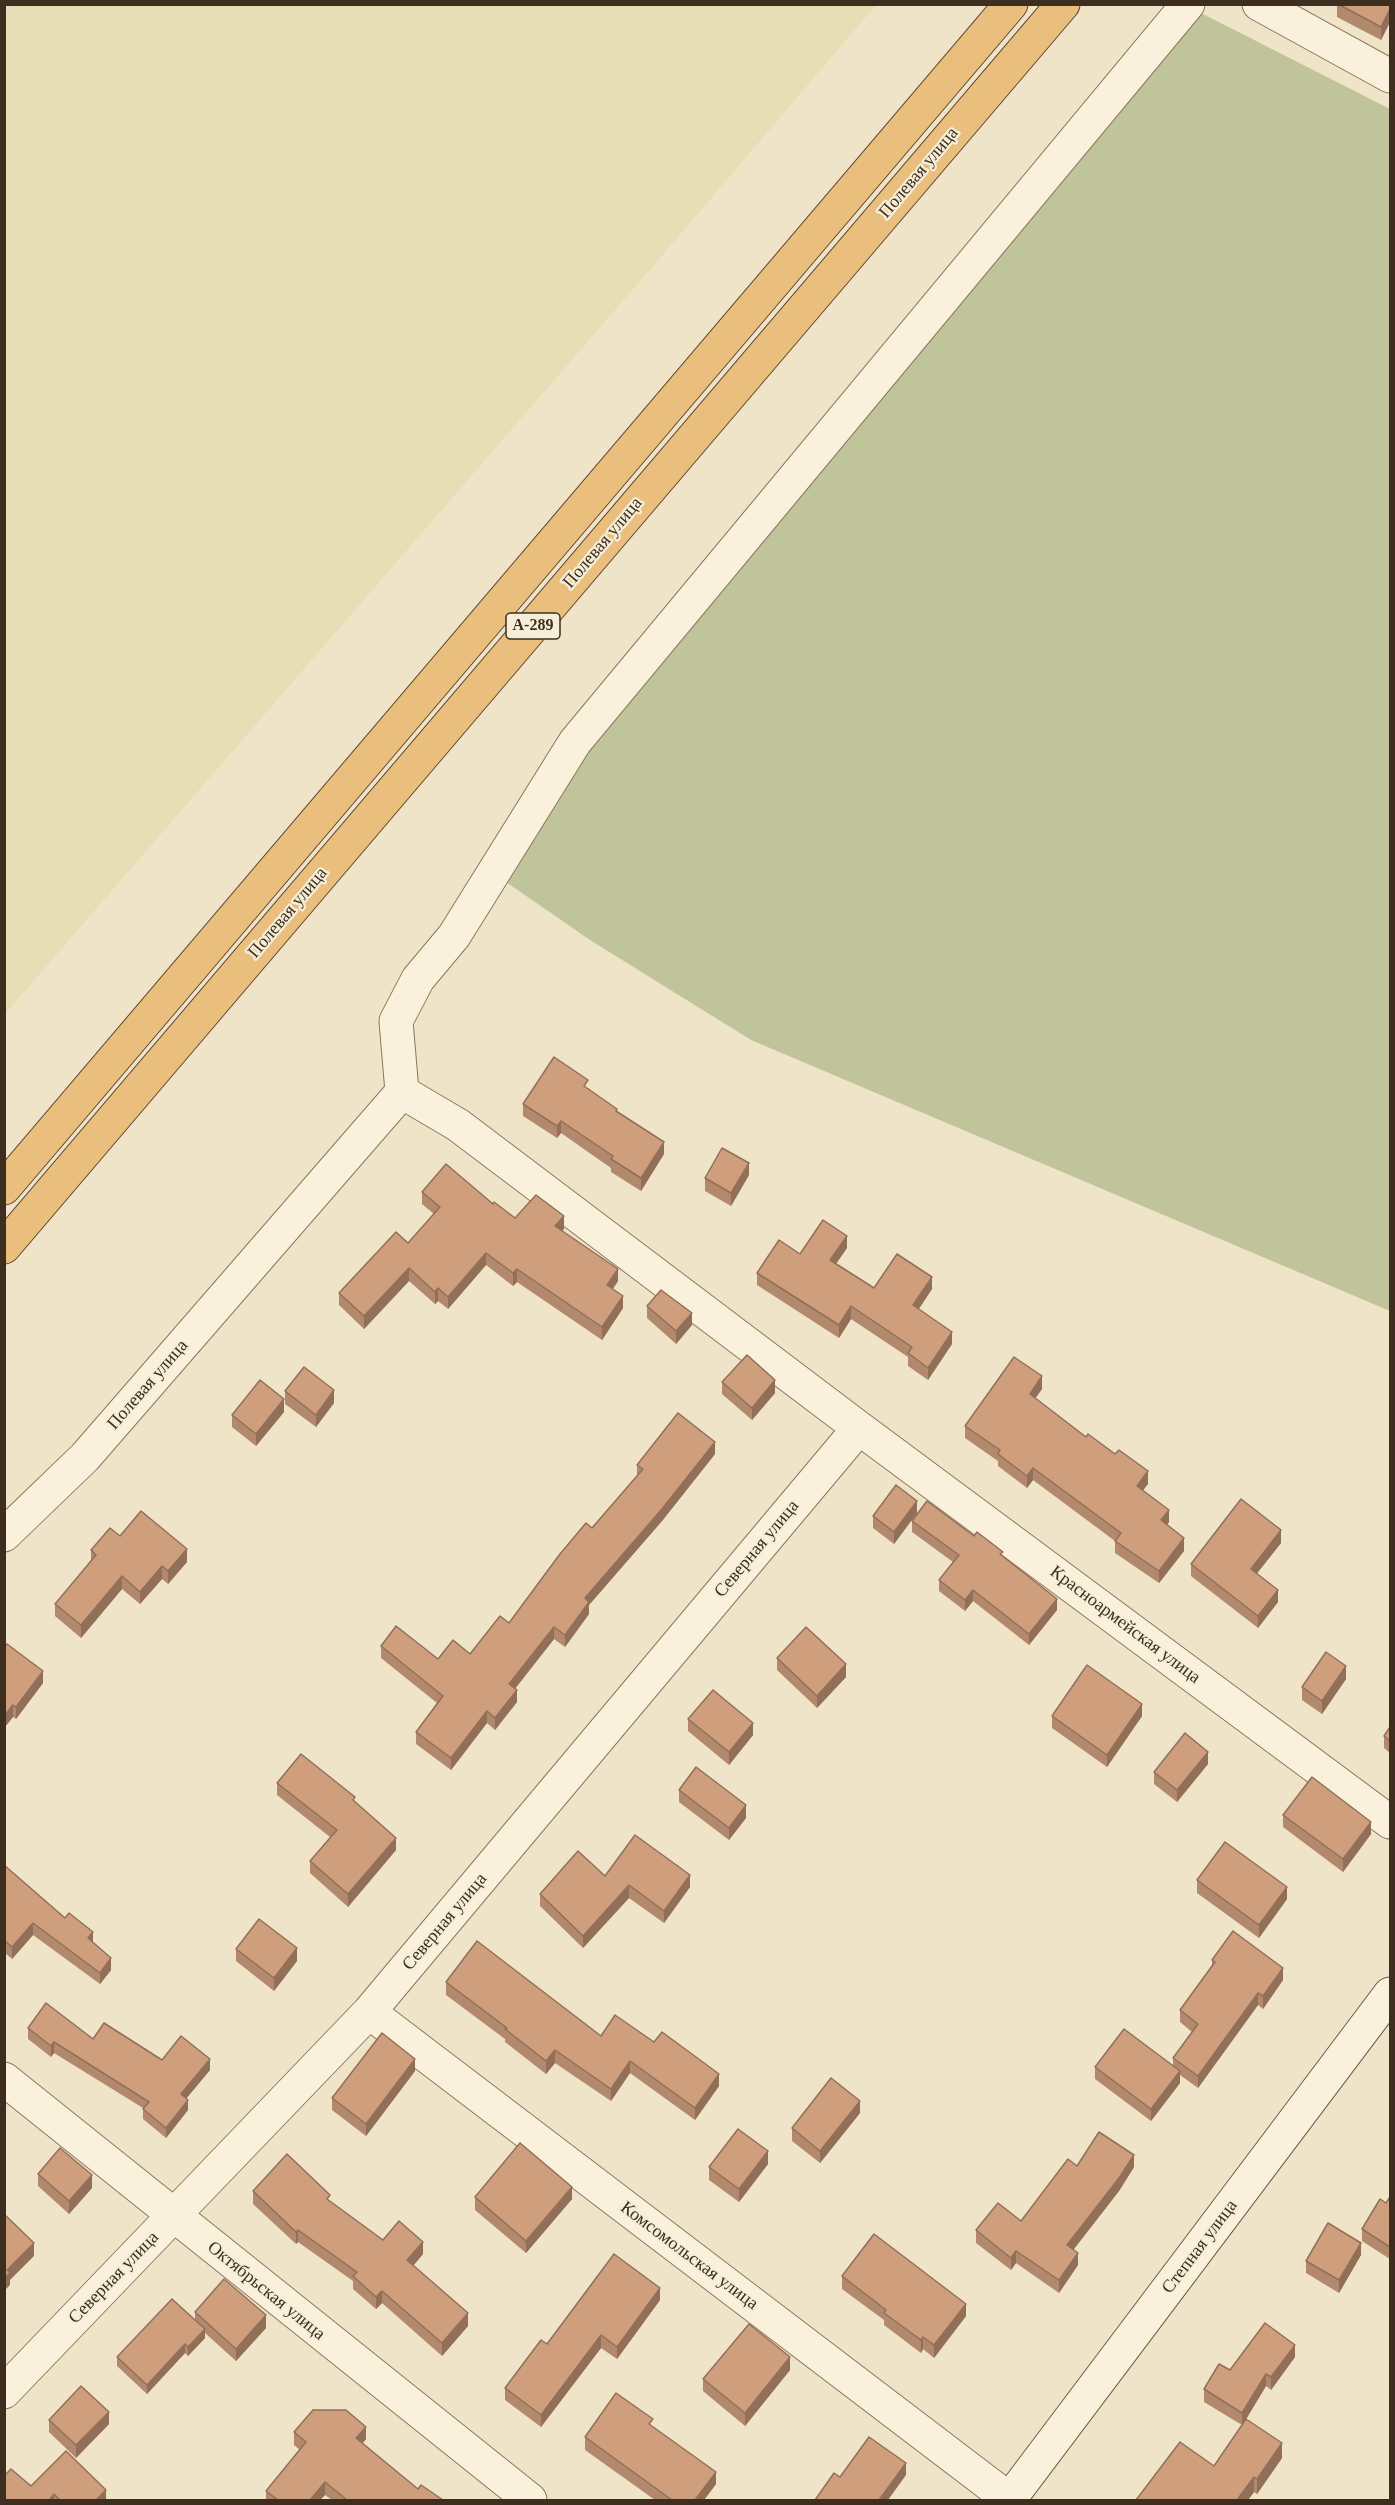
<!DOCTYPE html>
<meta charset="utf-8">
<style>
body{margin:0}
#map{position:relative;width:1395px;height:2505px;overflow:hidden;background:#f0e4c8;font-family:Georgia,serif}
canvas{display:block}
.frame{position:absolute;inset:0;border:6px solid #3d2e20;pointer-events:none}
</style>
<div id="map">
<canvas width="1395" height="2505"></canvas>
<div class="frame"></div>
</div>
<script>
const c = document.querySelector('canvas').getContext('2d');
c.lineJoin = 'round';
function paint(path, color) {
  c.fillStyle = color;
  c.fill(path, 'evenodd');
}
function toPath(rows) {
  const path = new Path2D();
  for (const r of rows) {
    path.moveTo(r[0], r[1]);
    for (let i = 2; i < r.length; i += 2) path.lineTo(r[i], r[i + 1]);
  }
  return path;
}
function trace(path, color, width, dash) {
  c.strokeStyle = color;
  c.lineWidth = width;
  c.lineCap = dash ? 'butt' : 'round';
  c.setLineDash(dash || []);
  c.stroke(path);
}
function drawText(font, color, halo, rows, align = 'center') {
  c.font = font + ' Georgia,serif';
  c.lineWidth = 4.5;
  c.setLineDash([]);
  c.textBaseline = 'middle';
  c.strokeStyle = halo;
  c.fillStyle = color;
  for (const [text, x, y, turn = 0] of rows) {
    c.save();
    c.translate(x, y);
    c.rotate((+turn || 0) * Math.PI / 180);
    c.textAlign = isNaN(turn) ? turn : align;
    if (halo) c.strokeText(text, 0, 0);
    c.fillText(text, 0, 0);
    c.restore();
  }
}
paint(toPath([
 [5,4,876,5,654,265,5,1014]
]), '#e6deb5');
paint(toPath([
 [1201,13,1390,109,1390,1311,751,1040,590,940,480,864]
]), '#bfc49a');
const minor = toPath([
 [1188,4,575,742,454,936,418,979,396,1021,402,1092,458,1125,859,1428,1390,1822],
 [1259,4,1390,76],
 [4,1535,85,1457,402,1092],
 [369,2012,1010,2500],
 [4,2079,530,2500],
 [4,2392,369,2012,859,1428]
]);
const secondary = toPath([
 [1009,2500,1390,1994]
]);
const trunk = toPath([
 [4,1188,1011,4],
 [4,1247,1063,4]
]);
trace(minor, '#8d765c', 35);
trace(secondary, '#6f573f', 35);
trace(trunk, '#5b4430', 35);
trace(minor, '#faf1dc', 33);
trace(secondary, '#faf1dc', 33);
trace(trunk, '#eabe7c', 33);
paint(toPath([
 [1337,4,1390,4,1390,22,1381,40,1337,17],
 [588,1088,617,1112,664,1154,641,1191,611,1172,611,1168,561,1133,557,1138,523,1116,523,1104],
 [749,1175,731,1206,705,1191,705,1178],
 [422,1192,493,1204,515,1218,564,1229,562,1231,618,1281,613,1289,623,1308,602,1340,517,1282,513,1286,486,1265,448,1309,438,1301,435,1304,409,1281,364,1329,339,1305,339,1293,408,1243,434,1214,422,1204],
 [847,1248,836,1264,874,1288,932,1289,919,1309,952,1344,928,1380,908,1366,908,1357,851,1319,839,1338,757,1285,757,1273,800,1254],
 [647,1306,692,1325,676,1344,647,1318],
 [722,1382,775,1393,752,1420,722,1394],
 [1042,1389,1035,1398,1148,1484,1143,1490,1169,1522,1167,1525,1184,1551,1159,1583,1115,1553,1115,1541,1033,1480,1027,1488,998,1466,998,1461,965,1438,965,1426],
 [285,1391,334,1403,316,1427,285,1404],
 [284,1412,256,1446,232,1427,232,1415],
 [715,1454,662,1521,589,1605,589,1614,565,1647,554,1639,515,1689,517,1702,495,1730,487,1723,451,1770,416,1744,416,1732,437,1703,381,1658,381,1646,438,1659,470,1654,509,1623,637,1476,637,1465],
 [917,1513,894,1544,873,1528,873,1516],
 [912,1521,974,1536,1003,1556,1057,1610,1029,1645,973,1601,965,1611,939,1591,939,1580,953,1562,912,1532],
 [120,1536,187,1562,168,1584,162,1579,140,1604,122,1589,81,1638,55,1616,55,1604,91,1561,91,1550],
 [1281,1543,1257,1573,1278,1602,1258,1628,1191,1576,1191,1564],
 [4,1647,43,1683,16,1719,13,1717,4,1728],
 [777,1658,846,1677,817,1708,777,1670],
 [1346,1679,1322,1714,1302,1700,1302,1687],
 [1052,1716,1142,1716,1107,1767,1052,1728],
 [688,1719,753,1735,729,1765,688,1731],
 [1390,1727,1390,1753,1384,1748,1384,1736],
 [1208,1764,1177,1802,1154,1784,1154,1772],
 [277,1783,355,1802,396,1850,348,1907,310,1873,310,1861,330,1837,277,1795],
 [679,1790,746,1818,729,1840,679,1802],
 [1283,1815,1371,1834,1343,1872,1283,1827],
 [4,1865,93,1942,111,1970,100,1984,33,1935,12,1959,4,1952],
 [605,1876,690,1887,664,1923,629,1898,583,1948,540,1906,540,1894],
 [1197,1880,1287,1899,1259,1938,1197,1893],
 [236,1949,297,1961,274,1991,236,1961],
 [1212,1960,1283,1980,1263,2009,1258,2005,1198,2088,1180,2075,1180,2083,1151,2121,1095,2079,1095,2067,1173,2066,1173,2058,1192,2032,1180,2022,1180,2010,1212,1965],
 [446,1982,601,2036,719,2086,695,2120,630,2073,611,2101,555,2063,546,2074,505,2042,505,2039,446,1995],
 [28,2028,93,2039,162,2060,210,2070,186,2098,188,2110,166,2138,143,2119,143,2108,54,2053,51,2057,28,2039],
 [415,2071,366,2136,332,2110,332,2098],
 [860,2113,820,2163,792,2141,792,2128],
 [768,2164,739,2202,709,2180,709,2167],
 [1077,2166,1134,2167,1119,2191,1073,2250,1078,2265,1059,2293,1016,2263,1011,2270,976,2243,976,2230,1021,2221],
 [38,2174,92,2188,69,2214,38,2186],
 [253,2191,330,2202,383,2240,423,2254,413,2266,468,2326,442,2356,382,2303,376,2309,353,2289,353,2281,298,2242,296,2244,253,2204],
 [475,2197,572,2199,526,2253,475,2210],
 [1390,2197,1390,2259,1362,2241,1362,2229,1386,2203],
 [1361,2255,1339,2293,1306,2273,1306,2261],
 [842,2276,966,2316,934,2358,923,2349,921,2353,884,2325,884,2320,842,2289],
 [660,2300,617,2359,601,2348,541,2427,505,2400,505,2388,547,2344],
 [195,2312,266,2328,236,2361,205,2333,205,2338,188,2356,185,2353,147,2394,117,2366,117,2357,195,2319],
 [1295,2357,1271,2390,1266,2386,1246,2419,1282,2458,1257,2494,1254,2492,1248,2500,1136,2500,1214,2466,1242,2425,1204,2402,1204,2389,1230,2370],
 [790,2370,745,2426,703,2391,703,2379],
 [49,2420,109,2424,76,2458,49,2432],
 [653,2427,716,2484,704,2500,655,2500,585,2450,585,2437],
 [294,2432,366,2439,363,2443,418,2489,443,2500,332,2500,325,2495,320,2500,266,2500,266,2491,300,2450,294,2445],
 [31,2486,106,2500,4,2500]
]), '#b2896c');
paint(toPath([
 [1390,9,1390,22,1381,40,1381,27],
 [561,1121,561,1133,557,1138,557,1126],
 [664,1142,664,1154,641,1191,641,1178],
 [749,1163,749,1175,731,1206,731,1193],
 [564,1216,564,1229,555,1239,555,1226],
 [847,1236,847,1248,830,1272,830,1260],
 [486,1253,486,1265,448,1309,448,1297],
 [409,1268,409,1281,364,1329,364,1316],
 [517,1269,517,1282,513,1286,513,1273],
 [618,1269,618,1281,607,1297,607,1285],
 [932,1277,932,1289,913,1317,913,1305],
 [438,1288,438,1301,435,1304,435,1292],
 [623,1296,623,1308,602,1340,602,1327],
 [851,1306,851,1319,839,1338,839,1325],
 [692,1313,692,1325,676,1344,676,1331],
 [952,1332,952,1344,928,1380,928,1368],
 [1042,1376,1042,1389,1030,1406,1030,1394],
 [775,1380,775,1393,752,1420,752,1408],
 [334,1390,334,1403,316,1427,316,1415],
 [284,1399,284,1412,256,1446,256,1434],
 [715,1442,715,1454,662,1521,589,1605,589,1614,565,1647,565,1635,585,1598],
 [1033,1468,1033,1480,1027,1488,1027,1476],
 [1148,1471,1148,1484,1137,1498,1137,1486],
 [917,1501,917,1513,894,1544,894,1532],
 [1169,1510,1169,1522,1161,1532,1161,1520],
 [1281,1530,1281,1543,1251,1581,1251,1569],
 [1184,1538,1184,1551,1159,1583,1159,1571],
 [187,1549,187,1562,168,1584,168,1571],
 [162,1566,162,1579,140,1604,140,1592],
 [122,1576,122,1589,81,1638,81,1625],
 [973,1590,973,1601,965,1611,965,1600],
 [1278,1590,1278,1602,1258,1628,1258,1616],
 [1057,1599,1057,1610,1029,1645,1029,1634],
 [554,1627,554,1639,509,1696,509,1684],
 [846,1664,846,1677,817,1708,817,1696],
 [1346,1666,1346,1679,1322,1714,1322,1701],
 [43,1671,43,1683,16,1719,16,1707],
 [517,1690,517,1702,495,1730,495,1718],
 [1142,1704,1142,1716,1107,1767,1107,1755],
 [13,1705,13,1717,4,1728,4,1716],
 [487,1711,487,1723,451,1770,451,1758],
 [753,1723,753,1735,729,1765,729,1752],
 [1208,1752,1208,1764,1177,1802,1177,1790],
 [746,1805,746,1818,729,1840,729,1828],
 [1371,1822,1371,1834,1343,1872,1343,1859],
 [396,1838,396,1850,348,1907,348,1894],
 [690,1875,690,1887,664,1923,664,1911],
 [629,1885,629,1898,583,1948,583,1936],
 [1287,1887,1287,1899,1259,1938,1259,1925],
 [33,1923,33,1935,12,1959,12,1947],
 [93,1932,93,1943,88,1938],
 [297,1948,297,1961,274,1991,274,1978],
 [111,1958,111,1970,100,1984,100,1973],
 [1283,1968,1283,1980,1263,2009,1263,1996],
 [1258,1993,1258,2005,1198,2088,1198,2076],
 [54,2042,54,2053,51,2057,51,2046],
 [555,2050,555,2063,546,2074,546,2061],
 [210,2059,210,2070,181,2105,181,2094],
 [415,2059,415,2071,366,2136,366,2124],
 [630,2061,630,2073,611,2101,611,2089],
 [1180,2071,1180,2083,1151,2121,1151,2109],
 [719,2074,719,2086,695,2120,695,2108],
 [188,2100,188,2110,166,2138,166,2128],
 [860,2101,860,2113,820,2163,820,2151],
 [768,2151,768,2164,739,2202,739,2189],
 [1134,2155,1134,2167,1119,2191,1067,2258,1067,2245],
 [92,2175,92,2188,69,2214,69,2201],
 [572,2187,572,2199,526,2253,526,2241],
 [298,2230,298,2242,296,2244,296,2232],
 [423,2242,423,2254,407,2273,407,2260],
 [34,2243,34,2256,10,2280,10,2285,4,2291,4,2279,7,2270],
 [1361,2243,1361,2255,1339,2293,1339,2280],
 [1016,2251,1016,2263,1011,2270,1011,2258],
 [1078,2253,1078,2265,1059,2293,1059,2280],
 [660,2288,660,2300,617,2359,617,2347],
 [382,2291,382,2303,376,2309,376,2297],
 [966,2304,966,2316,934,2358,934,2345],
 [468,2313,468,2326,442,2356,442,2343],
 [266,2315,266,2328,236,2361,236,2349],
 [205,2329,205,2338,188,2356,188,2347],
 [601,2335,601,2348,541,2427,541,2415],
 [923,2337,923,2349,921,2353,921,2340],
 [185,2344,185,2353,147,2394,147,2385],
 [1295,2345,1295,2357,1271,2390,1271,2377],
 [790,2357,790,2370,745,2426,745,2413],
 [1266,2374,1266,2386,1242,2426,1242,2413],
 [109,2412,109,2424,76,2458,76,2445],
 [366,2427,366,2439,356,2450,356,2438],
 [1282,2443,1282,2458,1257,2494,1257,2479],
 [906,2463,906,2475,888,2500,879,2500],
 [716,2472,716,2484,704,2500,695,2500],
 [1254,2477,1254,2492,1248,2500,1237,2500],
 [325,2482,325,2495,320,2500,310,2500],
 [106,2490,106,2500,96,2500],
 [54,2494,54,2500,49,2500]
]), '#916f58');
const building = toPath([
 [1338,4,1390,4,1390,9,1381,27,1338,4],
 [554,1057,588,1080,584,1086,617,1109,616,1111,664,1142,641,1178,611,1159,613,1156,561,1121,557,1126,523,1104,554,1057],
 [722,1148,749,1163,731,1193,705,1178,722,1148],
 [446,1164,493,1204,494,1202,515,1218,536,1195,564,1216,555,1226,618,1269,607,1285,623,1296,602,1327,517,1269,513,1273,486,1253,448,1297,438,1288,435,1292,409,1268,364,1316,339,1293,396,1232,408,1243,440,1207,422,1192,446,1164],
 [823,1220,847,1236,830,1260,874,1288,897,1254,932,1277,913,1305,952,1332,928,1368,908,1353,912,1347,851,1306,839,1325,757,1273,779,1240,800,1254,823,1220],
 [661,1290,692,1313,676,1331,647,1306,661,1290],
 [747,1355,775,1380,752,1408,722,1382,747,1355],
 [1014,1357,1042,1376,1030,1394,1086,1437,1088,1434,1115,1454,1119,1450,1148,1471,1137,1486,1169,1510,1161,1520,1184,1538,1159,1571,1115,1541,1121,1533,1033,1468,1027,1476,998,1454,1000,1450,965,1426,1014,1357],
 [304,1367,334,1390,316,1415,285,1391,304,1367],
 [260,1380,284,1399,256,1434,232,1415,260,1380],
 [678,1413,715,1442,662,1509,585,1598,589,1602,565,1635,554,1627,509,1684,517,1690,495,1718,487,1711,451,1758,416,1732,443,1696,381,1646,396,1626,438,1659,453,1640,470,1654,500,1616,509,1623,560,1554,586,1523,592,1528,643,1469,637,1465,678,1413],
 [896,1485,917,1501,894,1532,873,1516,896,1485],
 [1241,1499,1281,1530,1251,1569,1278,1590,1258,1616,1191,1564,1241,1499],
 [927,1501,974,1536,977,1532,1003,1552,1000,1554,1057,1599,1029,1634,973,1590,965,1600,939,1580,959,1555,912,1521,927,1501],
 [141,1511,187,1549,168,1571,162,1566,140,1592,122,1576,81,1625,55,1604,96,1555,91,1550,110,1528,120,1536,141,1511],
 [806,1627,846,1664,817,1696,777,1658,806,1627],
 [7,1644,43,1671,16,1707,13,1705,4,1716,4,1647,7,1644],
 [1326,1652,1346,1666,1322,1701,1302,1687,1326,1652],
 [1087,1665,1142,1704,1107,1755,1052,1716,1087,1665],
 [713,1690,753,1723,729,1752,688,1719,713,1690],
 [1390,1727,1390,1741,1384,1736,1390,1727],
 [1185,1733,1208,1752,1177,1790,1154,1772,1185,1733],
 [301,1754,355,1797,353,1800,396,1838,348,1894,310,1861,337,1830,277,1783,301,1754],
 [696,1767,746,1805,729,1828,679,1790,696,1767],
 [1312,1777,1371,1822,1343,1859,1283,1815,1312,1777],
 [635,1835,690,1875,664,1911,629,1885,583,1936,540,1894,578,1851,605,1876,635,1835],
 [1225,1842,1287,1887,1259,1925,1197,1880,1225,1842],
 [4,1865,65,1918,69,1913,93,1932,88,1938,111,1958,100,1973,33,1923,12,1947,4,1940,4,1865],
 [259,1919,297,1948,274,1978,236,1949,259,1919],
 [1233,1931,1283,1968,1263,1996,1258,1993,1198,2076,1173,2058,1198,2024,1180,2010,1215,1962,1212,1960,1233,1931],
 [477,1941,601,2036,615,2015,654,2042,662,2032,719,2074,695,2108,630,2061,611,2089,555,2050,546,2061,505,2029,507,2028,446,1982,477,1941],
 [46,2003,93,2039,104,2023,162,2060,181,2036,210,2059,181,2094,188,2100,166,2128,143,2109,149,2102,54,2042,51,2046,28,2028,46,2003],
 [1124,2029,1180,2071,1151,2109,1095,2067,1124,2029],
 [382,2033,415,2059,366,2124,332,2098,382,2033],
 [831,2078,860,2101,820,2151,792,2128,831,2078],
 [738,2129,768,2151,739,2189,709,2167,738,2129],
 [1099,2132,1134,2155,1119,2178,1067,2245,1078,2253,1059,2280,1016,2251,1011,2258,976,2230,998,2203,1021,2221,1068,2159,1077,2166,1099,2132],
 [520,2143,572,2187,526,2241,475,2197,520,2143],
 [60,2148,92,2175,69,2201,38,2174,60,2148],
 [287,2154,330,2195,327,2199,383,2240,399,2221,423,2242,407,2260,468,2313,442,2343,382,2291,376,2297,353,2276,357,2272,298,2230,296,2232,253,2191,287,2154],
 [1390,2197,1390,2247,1362,2229,1380,2199,1386,2203,1390,2197],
 [4,2214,34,2243,7,2270,10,2272,4,2279,4,2214],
 [1328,2223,1361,2243,1339,2280,1306,2261,1328,2223],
 [874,2234,966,2304,934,2345,923,2337,921,2340,884,2313,886,2310,842,2276,874,2234],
 [614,2254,660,2288,617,2347,601,2335,541,2415,505,2388,541,2340,547,2344,614,2254],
 [224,2279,266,2315,236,2349,195,2312,224,2279],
 [172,2299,205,2329,188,2347,185,2344,147,2385,117,2357,172,2299],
 [1265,2323,1295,2345,1271,2377,1266,2374,1242,2413,1204,2389,1219,2364,1230,2370,1265,2323],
 [749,2324,790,2357,745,2413,703,2379,749,2324],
 [81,2386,109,2412,76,2445,49,2420,81,2386],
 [616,2393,653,2419,649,2424,716,2472,695,2500,672,2500,585,2437,616,2393],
 [313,2410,346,2410,366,2427,356,2438,418,2489,421,2485,443,2500,347,2500,325,2482,310,2500,278,2500,266,2491,306,2442,294,2432,313,2410],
 [1246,2419,1282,2443,1257,2479,1254,2477,1237,2500,1136,2500,1180,2442,1214,2466,1246,2419],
 [869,2437,906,2463,879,2500,815,2500,834,2473,840,2477,869,2437],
 [66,2451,106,2490,96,2500,60,2500,54,2494,49,2500,4,2500,4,2476,11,2469,31,2486,66,2451]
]);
paint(building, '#cf9f7d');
trace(building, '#916f58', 1.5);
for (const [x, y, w] of [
 [533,626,54]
]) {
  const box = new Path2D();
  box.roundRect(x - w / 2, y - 13, w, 26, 4.5);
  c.fillStyle = '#f7eed8';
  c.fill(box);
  trace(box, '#3d2e20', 1.5);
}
drawText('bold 16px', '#3d2e20', null, [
 ["А-289",533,626]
]);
drawText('18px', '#3d2e20', '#f7eed8', [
 ["Полевая улица",919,173,-50],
 ["Полевая улица",603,543,-50],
 ["Полевая улица",288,913,-50],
 ["Полевая улица",148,1385,-49],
 ["Северная улица",757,1549,-50],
 ["Красноармейская улица",1125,1625,37],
 ["Северная улица",445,1922,-50],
 ["Степная улица",1200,2247,-53],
 ["Комсомольская улица",689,2256,37],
 ["Северная улица",114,2278,-46],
 ["Октябрьская улица",266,2291,39]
]);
</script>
